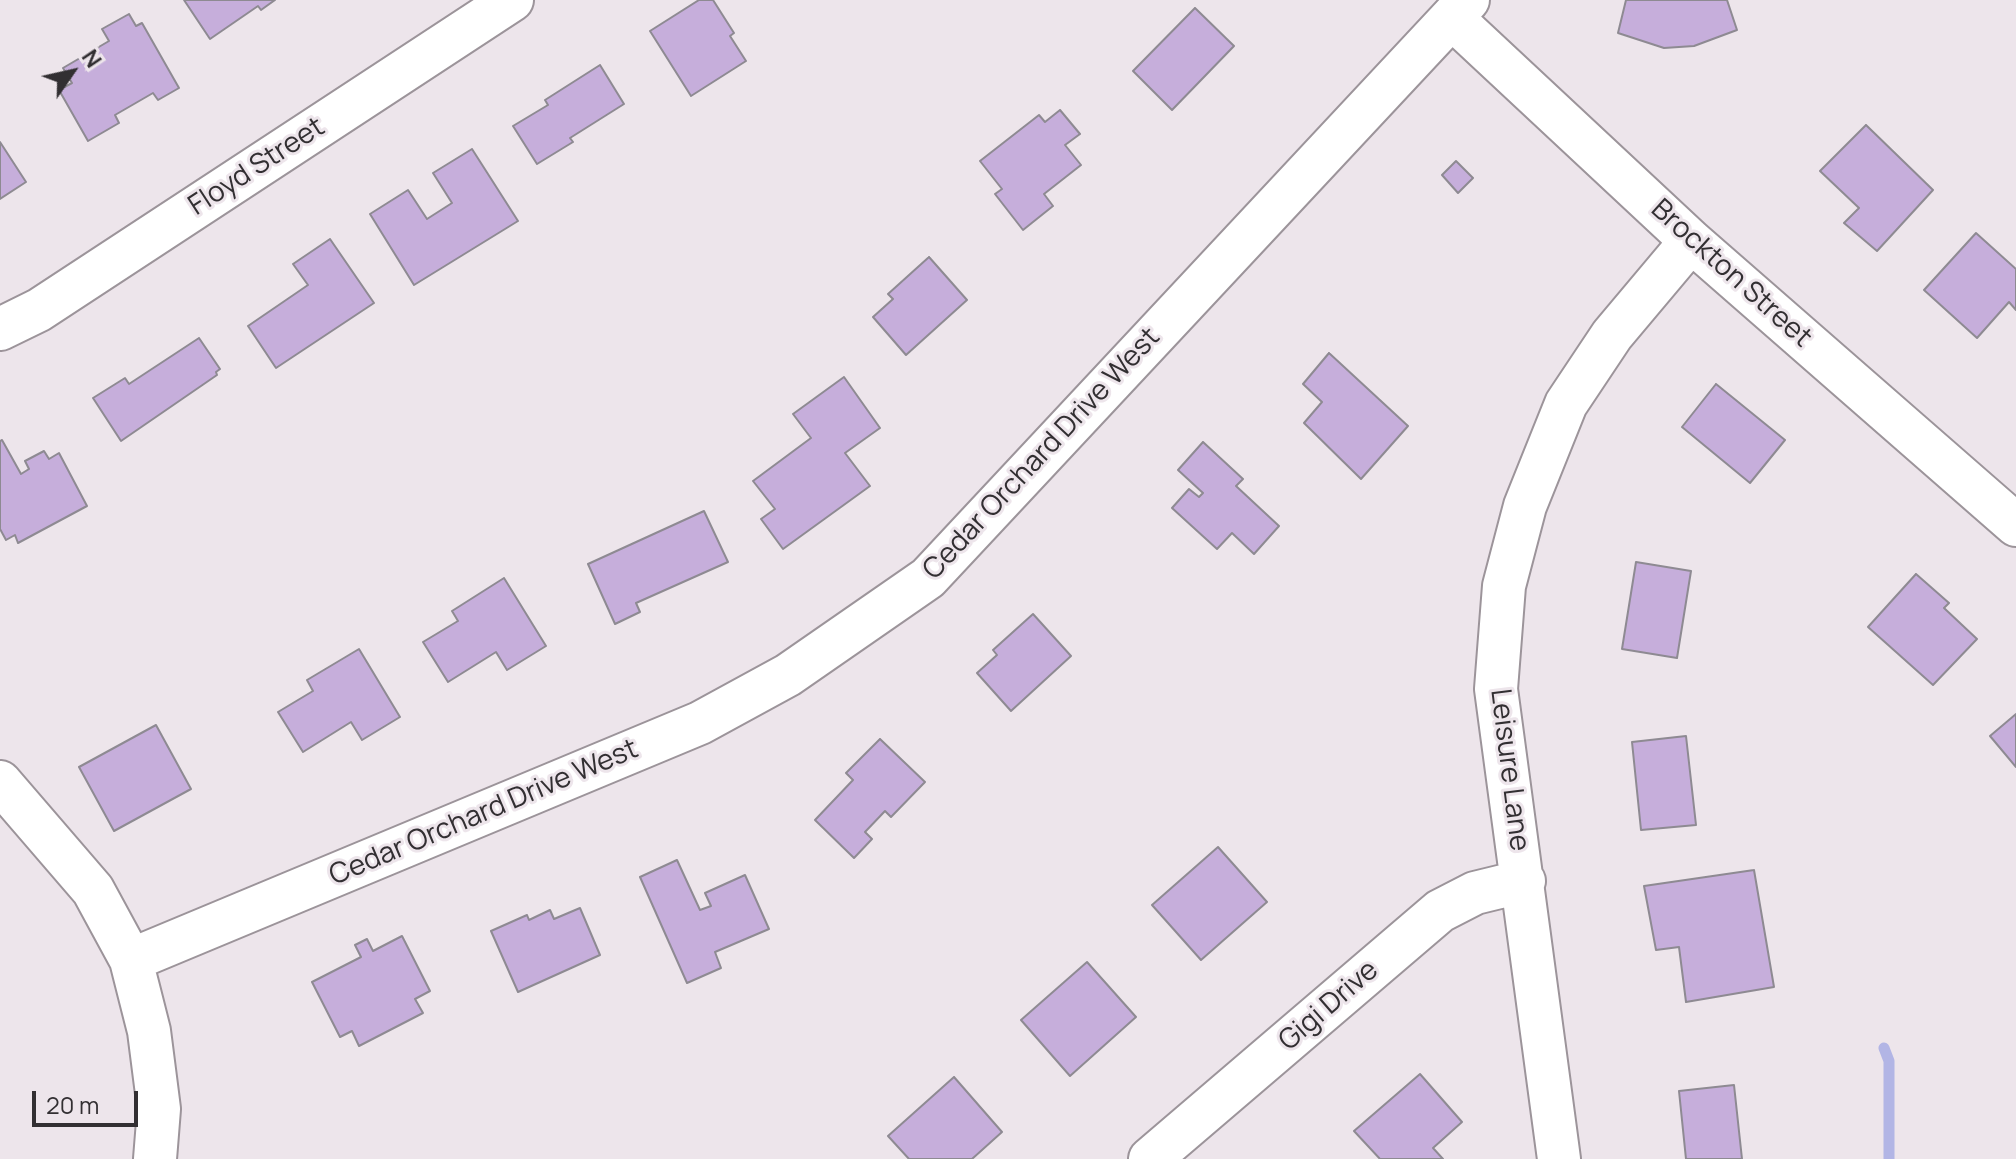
<!DOCTYPE html>
<style>
body{margin:0}
#map{position:relative;width:2016px;height:1159px;overflow:hidden;background:#ede5eb;font-family:Manrope,sans-serif}
canvas{display:block}
.north{position:absolute;left:32px;top:32px;width:80px;height:80px;-webkit-text-stroke:6px #ede5eb;paint-order:stroke;rotate:56deg;font-size:22px;font-weight:700;line-height:32px;text-align:center;color:#322f32}
.north::after{content:'';display:block;margin:auto;width:28px;height:36px;background:#322f32;clip-path:polygon(50% 0,100% 100%,50% 72%,0 100%)}
.scale{position:absolute;left:32px;top:1091px;width:106px;height:36px;box-sizing:border-box;border:4px solid #322f32;border-top:0;padding-left:10px;font-size:24px;line-height:28px;white-space:nowrap;color:#322f32;-webkit-text-stroke:6px #ede5eb;paint-order:stroke}
</style>
<div id="map">
<canvas width="2016" height="1159"></canvas>
<div class="north">N</div>
<div class="scale">20 m</div>
</div>
<script>
const c = document.querySelector('canvas').getContext('2d');
c.lineJoin = 'round';
function toPath(rows) {
  const path = new Path2D();
  for (const r of rows) {
    path.moveTo(r[0], r[1]);
    for (let i = 2; i < r.length; i += 2) path.lineTo(r[i], r[i + 1]);
  }
  return path;
}
function trace(path, color, width, dash) {
  c.strokeStyle = color;
  c.lineWidth = width;
  c.lineCap = dash ? 'butt' : 'round';
  c.setLineDash(dash || []);
  c.stroke(path);
}
function paint(path, color) {
  c.fillStyle = color;
  c.fill(path, 'evenodd');
}
function drawText(font, color, halo, rows, align = 'center') {
  c.font = font + ' Manrope,sans-serif';
  c.lineWidth = 6;
  c.setLineDash([]);
  c.textBaseline = 'middle';
  c.strokeStyle = halo;
  c.fillStyle = color;
  for (const [text, x, y, turn = 0] of rows) {
    c.save();
    c.translate(x, y);
    c.rotate((+turn || 0) * Math.PI / 180);
    c.textAlign = isNaN(turn) ? turn : align;
    if (halo) c.strokeText(text, 0, 0);
    c.fillText(text, 0, 0);
    c.restore();
  }
}
trace(toPath([
 [1884,1048,1889,1061,1889,1159]
]), '#b2b5e5', 11);
const building = toPath([
 [184,0,275,0,261,10,258,6,210,39,184,0],
 [699,0,713,0,734,33,730,36,746,61,691,96,650,31,699,0],
 [1626,0,1727,0,1737,30,1694,46,1664,48,1618,33,1626,0],
 [1195,8,1234,46,1172,110,1133,71,1195,8],
 [129,14,136,26,142,23,179,88,158,100,153,93,115,115,119,123,88,141,59,90,72,83,63,68,109,41,102,29,129,14],
 [600,65,624,104,570,138,573,142,537,164,513,126,548,105,545,100,600,65],
 [1060,110,1080,134,1065,145,1081,165,1044,194,1053,206,1023,230,995,194,1002,189,980,161,1039,115,1045,122,1060,110],
 [1866,125,1933,190,1877,251,1844,223,1859,208,1820,171,1866,125],
 [0,142,26,182,0,199,0,142],
 [472,149,518,221,414,285,370,214,408,190,427,219,452,203,433,173,472,149],
 [1456,161,1473,178,1458,193,1442,175,1456,161],
 [1976,233,2016,269,2016,310,2009,302,1977,338,1924,290,1976,233],
 [330,239,374,303,276,368,248,326,308,285,293,264,330,239],
 [929,257,967,300,906,355,873,317,893,299,888,294,929,257],
 [199,338,220,369,216,372,217,375,121,441,93,398,125,378,129,384,199,338],
 [1329,353,1408,426,1361,479,1304,423,1322,402,1303,384,1329,353],
 [844,377,880,428,845,453,870,486,783,549,761,519,775,509,753,481,811,438,793,414,844,377],
 [1716,384,1785,440,1750,483,1682,427,1716,384],
 [2,440,21,474,29,469,25,461,44,451,49,459,59,453,87,506,18,543,15,535,6,540,0,529,0,441,2,440],
 [1203,442,1243,479,1236,486,1279,526,1254,554,1232,533,1217,549,1172,508,1189,489,1199,497,1203,493,1178,470,1203,442],
 [704,511,728,562,636,603,640,612,615,624,588,564,704,511],
 [1636,562,1691,571,1677,658,1622,649,1636,562],
 [1916,574,1949,603,1944,608,1977,639,1933,685,1868,627,1916,574],
 [504,578,546,646,507,670,496,652,448,682,423,642,458,621,452,611,504,578],
 [1033,614,1071,656,1011,711,977,673,997,655,993,650,1033,614],
 [359,649,400,717,362,740,351,722,303,752,278,712,313,691,307,680,359,649],
 [2016,714,2016,767,1990,736,2016,714],
 [156,725,191,789,114,831,79,767,156,725],
 [1686,736,1696,825,1641,830,1632,742,1686,736],
 [880,739,925,782,891,817,885,811,865,832,872,839,854,858,815,820,853,780,846,773,880,739],
 [1218,847,1267,902,1201,960,1152,905,1218,847],
 [677,860,700,910,711,906,705,893,745,875,769,929,715,952,721,968,687,983,640,877,677,860],
 [1754,870,1774,987,1686,1002,1679,947,1656,950,1644,886,1754,870],
 [580,908,600,955,518,992,491,931,527,915,529,920,550,910,554,919,580,908],
 [402,936,430,991,415,999,423,1013,359,1046,352,1031,340,1037,312,982,361,957,355,945,367,939,373,951,402,936],
 [1087,962,1136,1017,1070,1076,1021,1020,1087,962],
 [1420,1074,1462,1122,1433,1148,1443,1159,1380,1159,1354,1131,1420,1074],
 [954,1077,1002,1132,972,1159,909,1159,888,1136,954,1077],
 [1734,1085,1742,1159,1686,1159,1679,1091,1734,1085]
]);
paint(building, '#c6aedb');
trace(building, '#8e8a92', 2);
const minor = toPath([
 [1452,18,1691,241,2016,525],
 [0,329,39,310,512,0],
 [0,782,93,890,131,960,149,1031,159,1109,155,1159],
 [131,960,700,723,788,675,928,578,1468,0],
 [1150,1159,1440,911,1475,893,1524,881],
 [1559,1159,1496,689,1504,586,1525,506,1566,404,1612,335,1691,241]
]);
trace(minor, '#9c949a', 46);
trace(minor, '#fff', 42);
drawText('28px', '#322f32', '#ede5eb', [
 ["Floyd Street",257,167,-33],
 ["Brockton Street",1731,274,42],
 ["Cedar Orchard Drive West",1042,454,-47],
 ["Leisure Lane",1509,770,83],
 ["Cedar Orchard Drive West",484,813,-23],
 ["Gigi Drive",1329,1006,-41]
]);
</script>
